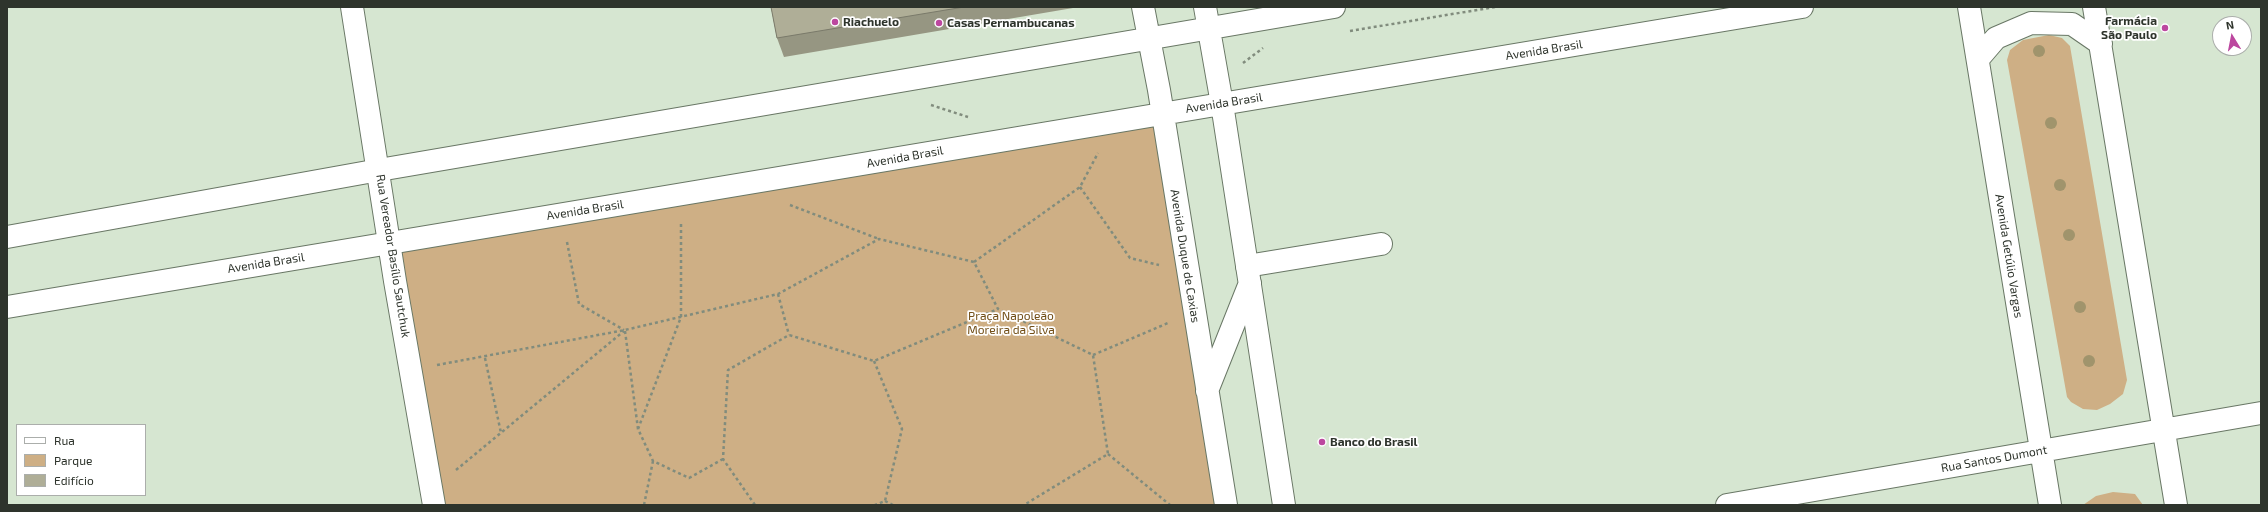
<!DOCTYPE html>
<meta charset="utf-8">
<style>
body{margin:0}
#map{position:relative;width:2268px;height:512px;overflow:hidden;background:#d6e6d1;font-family:"Exo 2",sans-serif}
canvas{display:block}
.frame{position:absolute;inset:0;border:8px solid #2e342c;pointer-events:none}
.legend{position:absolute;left:16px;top:424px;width:130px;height:72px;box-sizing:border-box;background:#fff;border:1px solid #abaeab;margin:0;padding:5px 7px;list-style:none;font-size:12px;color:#2e342c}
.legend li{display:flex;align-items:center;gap:8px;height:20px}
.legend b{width:20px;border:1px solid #abaeab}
.north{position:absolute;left:2212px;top:16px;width:40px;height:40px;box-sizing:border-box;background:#fff;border:1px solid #abaeab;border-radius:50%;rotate:350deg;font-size:11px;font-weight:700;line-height:16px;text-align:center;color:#2e342c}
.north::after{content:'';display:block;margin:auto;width:14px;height:18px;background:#bc479f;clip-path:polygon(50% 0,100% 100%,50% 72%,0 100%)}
</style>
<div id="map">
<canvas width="2268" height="512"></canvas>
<div class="frame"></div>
<ul class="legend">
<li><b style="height:5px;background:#fff"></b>Rua</li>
<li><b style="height:11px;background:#ceaf85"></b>Parque</li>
<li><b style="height:11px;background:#afae97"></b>Edifício</li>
</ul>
<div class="north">N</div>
</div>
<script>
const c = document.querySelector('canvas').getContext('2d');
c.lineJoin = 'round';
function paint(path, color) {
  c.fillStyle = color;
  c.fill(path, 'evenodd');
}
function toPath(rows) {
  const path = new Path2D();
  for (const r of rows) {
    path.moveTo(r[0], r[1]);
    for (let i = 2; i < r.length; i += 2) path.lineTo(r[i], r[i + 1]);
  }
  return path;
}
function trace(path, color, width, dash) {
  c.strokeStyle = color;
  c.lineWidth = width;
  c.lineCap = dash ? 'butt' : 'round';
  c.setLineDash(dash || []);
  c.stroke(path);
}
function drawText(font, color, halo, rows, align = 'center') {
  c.font = font + ' "Exo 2",sans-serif';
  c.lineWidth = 3.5;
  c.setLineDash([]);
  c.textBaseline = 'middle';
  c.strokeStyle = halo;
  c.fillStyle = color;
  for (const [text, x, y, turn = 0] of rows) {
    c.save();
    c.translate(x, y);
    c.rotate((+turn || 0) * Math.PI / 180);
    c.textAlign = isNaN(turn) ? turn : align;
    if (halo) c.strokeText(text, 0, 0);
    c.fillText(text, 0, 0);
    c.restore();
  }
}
paint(toPath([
 [2049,35,2062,38,2070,46,2127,380,2123,394,2110,404,2097,410,2083,409,2071,402,2067,397,2007,60,2010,50,2023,40],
 [1163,114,1226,505,434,505,390,243],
 [2113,492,2135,494,2143,505,2083,505,2096,496]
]), '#ceaf85');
const minor = toPath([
 [352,7,395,281,434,505],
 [1969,7,2050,505],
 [2094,7,2176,505],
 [1978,59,1996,38,2031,23,2072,24,2101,44],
 [1247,266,1381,244],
 [1727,505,2261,413]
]);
const major = toPath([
 [1143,7,1159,90,1226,505],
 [1205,7,1222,104,1284,505],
 [7,237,379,170,1334,7],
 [7,307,1802,7],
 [1207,391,1250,283]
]);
trace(minor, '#697765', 24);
trace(major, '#697765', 24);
trace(toPath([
 [1350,31,1495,7],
 [1243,63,1263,48],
 [931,105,968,117],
 [1080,187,1130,258,1159,265],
 [790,205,879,239],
 [567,242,579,304,624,330],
 [974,262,1080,187,1098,153],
 [778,294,789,335],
 [625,331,638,429,653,461,689,478,723,459],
 [1093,355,1168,323],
 [485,358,501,433],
 [874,361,902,429,885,501,875,505],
 [437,365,625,330,778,294,879,239,974,262,998,309,1093,355,1108,454,1024,505],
 [638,429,681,317,681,222],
 [1108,454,1170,505],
 [456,470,624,331],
 [885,501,893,505],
 [644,505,653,461],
 [755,505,723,459,728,370,789,335,874,361,998,309]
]), '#818c7d', 2.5, [3, 3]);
trace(minor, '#fff', 22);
trace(major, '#fff', 22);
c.fillStyle = '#a0946c';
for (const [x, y] of [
 [2039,51],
 [2051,123],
 [2060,185],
 [2069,235],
 [2080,307],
 [2089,361]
]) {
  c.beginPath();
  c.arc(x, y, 6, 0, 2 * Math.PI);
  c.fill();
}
paint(toPath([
 [771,7,1074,7,1073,8,784,57,777,38]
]), '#969682');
const building = toPath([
 [771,7,964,7,777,38,771,7]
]);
paint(building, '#afae97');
trace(building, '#7a7a6a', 1);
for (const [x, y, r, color] of [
 [835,22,4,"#bc479f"],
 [939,23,4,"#bc479f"],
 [2165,28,4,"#bc479f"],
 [1322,442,4,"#bc479f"]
]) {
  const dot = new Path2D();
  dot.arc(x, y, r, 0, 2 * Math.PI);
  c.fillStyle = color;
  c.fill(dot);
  trace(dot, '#fff', 1.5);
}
drawText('bold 12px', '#2e342c', '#fff', [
 ["Farmácia",2157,21,"right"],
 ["São Paulo",2157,35,"right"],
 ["Riachuelo",843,22],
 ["Casas Pernambucanas",947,23],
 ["Banco do Brasil",1330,442]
], 'left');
drawText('12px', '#2e342c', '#fff', [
 ["Avenida Brasil",1544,50,-9],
 ["Avenida Brasil",1224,103,-9],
 ["Avenida Brasil",905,157,-10],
 ["Avenida Brasil",585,210,-9],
 ["Rua Vereador Basílio Sautchuk",393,256,81],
 ["Avenida Duque de Caxias",1185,256,81],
 ["Avenida Getúlio Vargas",2009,256,81],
 ["Avenida Brasil",266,263,-9],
 ["Rua Santos Dumont",1994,459,-10]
]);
drawText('12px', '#735019', '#fff', [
 ["Praça Napoleão",1011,316],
 ["Moreira da Silva",1011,330]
]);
</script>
